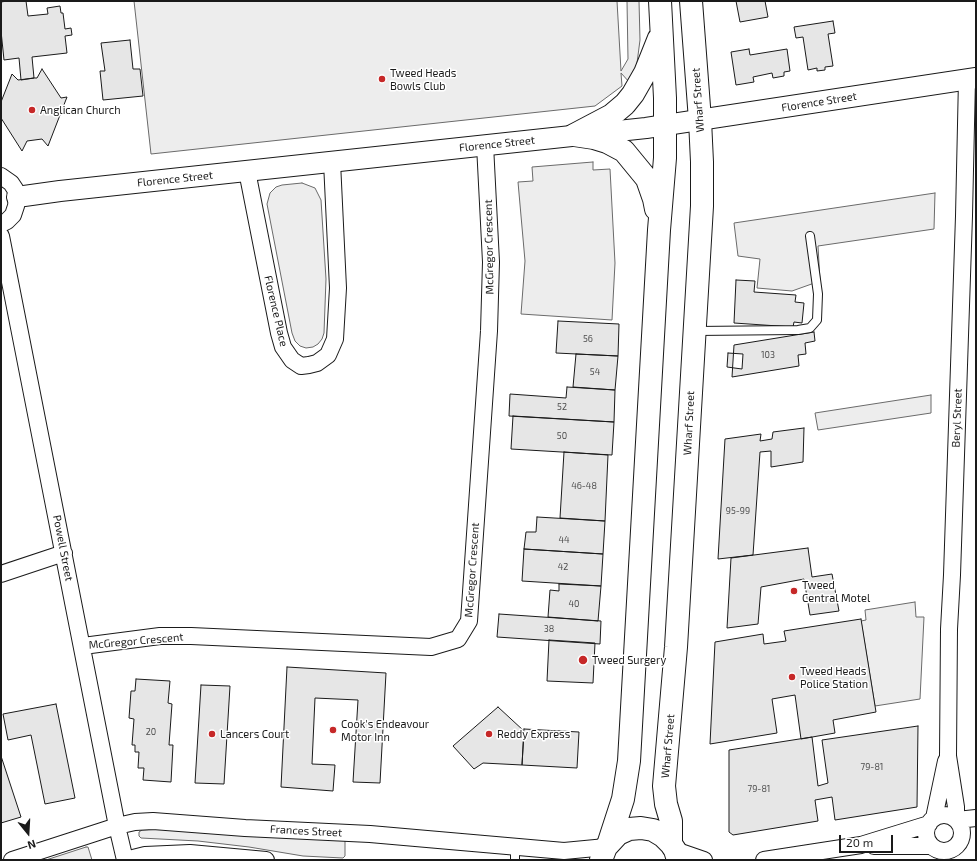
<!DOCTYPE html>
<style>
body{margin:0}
#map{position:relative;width:977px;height:861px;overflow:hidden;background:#fff;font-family:"Exo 2",sans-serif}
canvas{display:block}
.frame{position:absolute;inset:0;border:2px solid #1a1a1a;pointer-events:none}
.north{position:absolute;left:8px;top:813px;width:40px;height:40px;-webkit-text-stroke:3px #fff;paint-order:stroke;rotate:162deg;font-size:11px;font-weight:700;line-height:16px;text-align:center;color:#1a1a1a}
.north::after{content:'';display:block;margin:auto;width:14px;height:18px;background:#1a1a1a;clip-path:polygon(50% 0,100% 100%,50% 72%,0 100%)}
.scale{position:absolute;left:839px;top:835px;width:54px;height:18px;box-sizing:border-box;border:2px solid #1a1a1a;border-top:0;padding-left:5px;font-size:12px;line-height:14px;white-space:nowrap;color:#1a1a1a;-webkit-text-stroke:3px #fff;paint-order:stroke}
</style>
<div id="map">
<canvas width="977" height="861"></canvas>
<div class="frame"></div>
<div class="north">N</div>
<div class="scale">20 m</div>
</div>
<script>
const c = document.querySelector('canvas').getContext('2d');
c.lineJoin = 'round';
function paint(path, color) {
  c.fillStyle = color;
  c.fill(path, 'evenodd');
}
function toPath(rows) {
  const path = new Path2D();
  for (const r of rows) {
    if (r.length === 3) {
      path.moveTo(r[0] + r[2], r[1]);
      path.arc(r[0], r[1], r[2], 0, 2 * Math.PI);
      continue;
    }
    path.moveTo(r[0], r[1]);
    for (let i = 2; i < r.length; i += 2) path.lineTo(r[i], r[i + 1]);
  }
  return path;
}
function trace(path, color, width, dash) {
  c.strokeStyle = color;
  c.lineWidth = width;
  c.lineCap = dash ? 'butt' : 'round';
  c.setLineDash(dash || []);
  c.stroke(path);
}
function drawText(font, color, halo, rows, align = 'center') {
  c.font = font + ' "Exo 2",sans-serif';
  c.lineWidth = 3;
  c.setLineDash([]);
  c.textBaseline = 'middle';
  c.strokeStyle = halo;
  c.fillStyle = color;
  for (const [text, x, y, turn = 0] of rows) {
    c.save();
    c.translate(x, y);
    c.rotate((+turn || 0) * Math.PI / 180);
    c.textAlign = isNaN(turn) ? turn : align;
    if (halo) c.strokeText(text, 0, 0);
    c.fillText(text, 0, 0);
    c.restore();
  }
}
const built = toPath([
 [134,1,617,1,621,71,628,59,627,1,639,1,640,40,637,63,630,83,621,73,622,86,595,106,151,154,134,1],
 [593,162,593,170,610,169,615,263,612,320,521,314,525,261,518,182,533,181,532,167,593,162],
 [302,183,315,188,321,200,326,279,324,333,322,339,318,344,313,347,306,348,300,346,295,341,292,333,267,204,270,193,276,187,282,185,302,183],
 [935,193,934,229,818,246,820,281,792,291,757,288,760,259,738,256,734,223,935,193],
 [931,395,931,413,818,430,815,413,931,395],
 [915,602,916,617,924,617,920,699,875,706,861,621,866,620,865,610,915,602],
 [164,829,345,840,345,856,343,858,303,856,249,847,198,841,141,838,139,836,139,832,142,830,164,829],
 [86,847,88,847,92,860,46,860,86,847]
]);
paint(built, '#ededed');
trace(built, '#6a6a6a', 1);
const building = toPath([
 [7,1,26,1,28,16,48,14,47,8,60,6,61,13,63,13,65,29,71,28,72,35,65,36,67,53,32,57,34,78,21,80,19,58,4,60,1,31,1,2,7,1],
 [736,1,765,1,768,17,740,22,736,1],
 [833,21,835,33,828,34,833,66,825,67,825,70,817,71,817,68,808,70,803,37,796,38,794,27,833,21],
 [130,40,133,69,140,69,143,96,103,100,100,71,105,71,101,43,130,40],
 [749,49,750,55,787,49,790,71,784,72,784,76,773,78,772,73,753,77,754,82,736,85,731,52,749,49],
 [42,69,61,98,67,97,48,146,42,139,27,141,22,151,1,118,1,102,12,74,18,80,34,78,37,78,42,69],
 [736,280,755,281,754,292,796,295,795,302,804,303,802,323,794,322,793,327,734,323,736,280],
 [558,321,619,324,618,356,556,353,558,321],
 [814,332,815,341,805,343,806,354,798,355,799,366,732,377,734,345,814,332],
 [728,353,743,354,742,369,727,367,728,353],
 [576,354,618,356,615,390,573,387,576,354],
 [567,387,615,390,614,422,509,416,510,394,566,398,567,387],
 [513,416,614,422,612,455,511,449,513,416],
 [804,428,803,462,771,467,771,451,760,452,753,555,718,559,725,439,761,434,760,441,772,439,773,432,804,428],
 [564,452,608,455,605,521,560,518,564,452],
 [537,517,605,521,603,554,524,549,526,532,536,532,537,517],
 [808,548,812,577,832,574,839,611,810,615,804,579,761,587,758,624,727,628,731,558,808,548],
 [524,549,603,554,601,586,522,581,524,549],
 [559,584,601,586,598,621,548,617,550,590,559,591,559,584],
 [499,614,601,621,600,644,497,637,499,614],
 [861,619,876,712,833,720,835,733,801,739,795,695,772,699,777,733,710,744,715,642,763,634,764,644,786,641,784,631,861,619],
 [549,640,595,643,593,683,547,681,549,640],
 [287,667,386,673,380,783,353,782,358,700,315,698,312,764,335,765,333,791,281,787,287,667],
 [136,679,170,681,168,703,172,704,169,745,173,745,171,782,143,780,144,768,138,768,139,752,135,752,135,745,132,745,134,719,129,718,131,691,135,691,136,679],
 [201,685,230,686,224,784,195,783,201,685],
 [56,704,75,798,45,804,31,735,8,740,3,714,56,704],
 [498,707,524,731,522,765,483,763,474,769,453,746,498,707],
 [918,726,917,807,835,820,832,797,815,800,818,821,733,835,729,832,729,750,812,737,818,786,828,783,822,740,918,726],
 [524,729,579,732,577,768,522,765,524,729],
 [1,756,21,817,1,823,1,756]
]);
paint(building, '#e6e6e6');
trace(building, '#1a1a1a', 1);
const service = toPath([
 [695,331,798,330,810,328,817,320,818,294,810,236],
 [515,860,515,847]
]);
const minor = toPath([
 [247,171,279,333,283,347,292,360,301,366,309,365,317,363,328,355,335,339,338,288,332,162],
 [1,176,11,183,15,189,17,197,16,206,13,215,7,221,1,224],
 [1,236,117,826,125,860],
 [1,574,64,553],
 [83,646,160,636,191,636,431,647,458,639,469,621,489,331,491,262,485,145],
 [944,833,18],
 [934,818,946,761],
 [956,819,956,807,948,756,949,629,952,575,964,216,967,79],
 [957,820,976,818],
 [874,846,931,846],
 [675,850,704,860],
 [12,860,117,826,135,822,153,821,245,828,370,834,564,851,606,847],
 [125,860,145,855,190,853,266,860],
 [764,860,861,845,929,824]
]);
const tertiary = toPath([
 [17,197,60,191,646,128,976,78]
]);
const secondary = toPath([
 [574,135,612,115,625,104,633,94,645,73,659,38],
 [574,135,594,138,607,142,624,151,647,179,654,199,656,209],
 [609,842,623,799,629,761,659,230,665,158,665,98,660,1],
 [671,844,671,821,666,804,664,786,676,647,702,206,702,162,700,120,691,1],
 [601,860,606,847,618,834,629,829,641,828,653,830,663,836,671,844,675,850,678,860]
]);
trace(service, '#1a1a1a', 10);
trace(minor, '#1a1a1a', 18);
trace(tertiary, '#1a1a1a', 22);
trace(secondary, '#1a1a1a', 24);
trace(service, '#fff', 8);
trace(minor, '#fff', 16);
trace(tertiary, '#fff', 20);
trace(secondary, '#fff', 22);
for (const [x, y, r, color] of [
 [382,79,4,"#c62828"],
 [32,110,4,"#c62828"],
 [794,591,4,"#c62828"],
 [583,660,5,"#c62828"],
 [792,677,4,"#c62828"],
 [333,730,4,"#c62828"],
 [212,734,4,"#c62828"],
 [489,734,4,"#c62828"]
]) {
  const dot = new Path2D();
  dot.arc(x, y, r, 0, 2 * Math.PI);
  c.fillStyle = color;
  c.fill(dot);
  trace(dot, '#fff', 1.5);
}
drawText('9px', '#4d4d4d', null, [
 ["56",588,339],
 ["103",768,355],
 ["54",595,372],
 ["52",562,407],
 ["50",562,436],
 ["46-48",584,486],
 ["95-99",738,511],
 ["44",564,540],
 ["42",563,567],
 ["40",574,604],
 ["38",549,629],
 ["20",151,732],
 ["79-81",872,767],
 ["79-81",759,789]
]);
drawText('11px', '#1a1a1a', '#fff', [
 ["Tweed Heads",390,73],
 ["Bowls Club",390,86],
 ["Anglican Church",40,110],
 ["Tweed",802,585],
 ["Central Motel",802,598],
 ["Tweed Surgery",592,660],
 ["Tweed Heads",800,671],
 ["Police Station",800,684],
 ["Cook's Endeavour",341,724],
 ["Motor Inn",341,737],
 ["Lancers Court",220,734],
 ["Reddy Express",497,734]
], 'left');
drawText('11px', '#1a1a1a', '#fff', [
 ["Wharf Street",698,100,-94],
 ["Florence Street",819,102,-9],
 ["Florence Street",497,144,-6],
 ["Florence Street",175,179,-6],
 ["McGregor Crescent",489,247,-91],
 ["Florence Place",276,311,77],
 ["Beryl Street",957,418,-88],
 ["Wharf Street",689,423,-87],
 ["Powell Street",63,548,79],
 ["McGregor Crescent",472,570,-86],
 ["McGregor Crescent",136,641,-5],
 ["Wharf Street",668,746,-85],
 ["Frances Street",306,831,3]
]);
</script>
